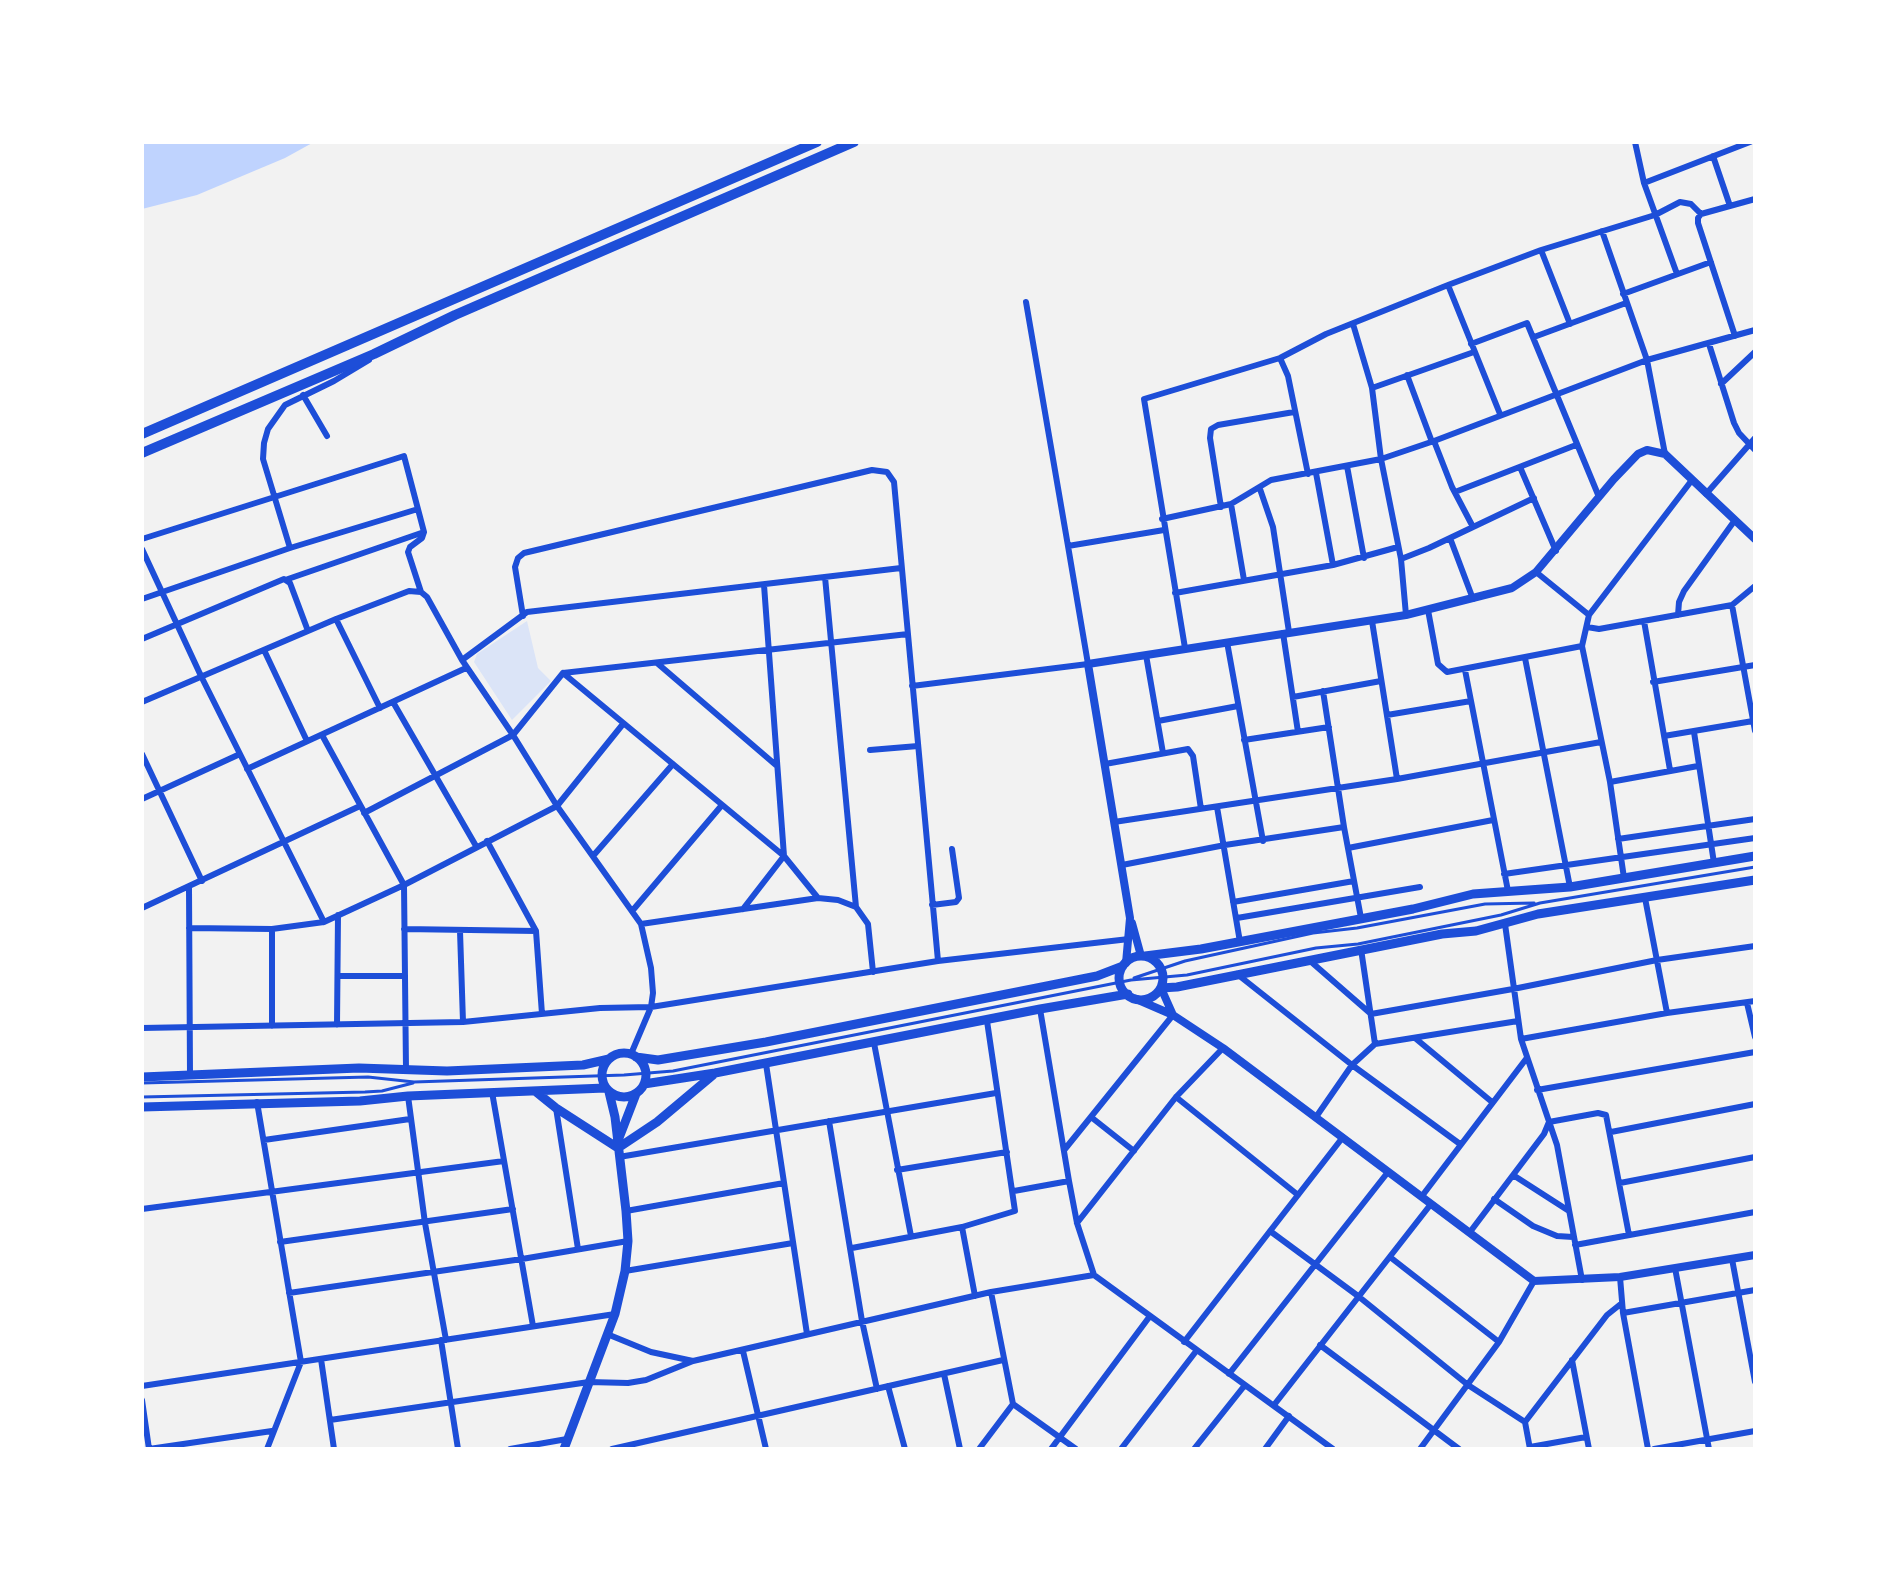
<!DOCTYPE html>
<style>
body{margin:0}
#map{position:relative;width:1897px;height:1591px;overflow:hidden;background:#f2f2f2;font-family:"DM Sans",sans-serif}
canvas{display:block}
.frame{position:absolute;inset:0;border:144px solid #fff;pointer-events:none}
</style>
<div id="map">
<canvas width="1897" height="1591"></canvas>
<div class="frame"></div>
</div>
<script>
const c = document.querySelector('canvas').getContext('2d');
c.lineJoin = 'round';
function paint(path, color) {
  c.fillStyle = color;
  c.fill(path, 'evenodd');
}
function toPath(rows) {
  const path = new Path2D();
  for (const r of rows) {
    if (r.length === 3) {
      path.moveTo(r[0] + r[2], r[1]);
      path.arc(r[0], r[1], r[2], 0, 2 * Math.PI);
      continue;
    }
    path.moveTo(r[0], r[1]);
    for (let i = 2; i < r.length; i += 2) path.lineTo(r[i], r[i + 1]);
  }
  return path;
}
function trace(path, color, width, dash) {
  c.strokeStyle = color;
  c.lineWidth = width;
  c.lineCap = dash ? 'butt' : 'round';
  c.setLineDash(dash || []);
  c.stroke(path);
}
paint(toPath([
 [527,621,538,668,551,681,512,720,474,662,477,654]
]), '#dbe4f7');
paint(toPath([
 [142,142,314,142,285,158,197,195,142,209]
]), '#bfd3fe');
trace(toPath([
 [1134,978,1185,961,1313,933,1357,928,1485,904,1534,903],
 [142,1083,368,1077,414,1082,624,1075,673,1071,1131,980,1187,975,1316,948,1358,944,1501,915,1540,903,1755,867],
 [142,1097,365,1092,382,1091,413,1083]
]), '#1d4ed8', 3);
trace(toPath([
 [1635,142,1644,183,1677,274],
 [1713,156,1730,206],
 [1644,183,1750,142],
 [1602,231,1647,360,1665,454],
 [1541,250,1570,324],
 [1448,285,1500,414],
 [1623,294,1711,262],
 [1026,302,1068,546],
 [1353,324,1372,388,1381,459,1401,559,1406,615],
 [1735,336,1698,223,1698,218,1701,214,1755,199],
 [1534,337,1626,303],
 [1471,344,1527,323,1599,497],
 [1709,344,1734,423,1739,433,1755,450],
 [1280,358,1288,376,1308,474],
 [1407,375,1432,442],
 [1721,384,1755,352],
 [1372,388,1474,352],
 [303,395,327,436],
 [1434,441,1452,487,1473,527],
 [1347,466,1364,558],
 [1520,467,1556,551],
 [1316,473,1333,565],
 [1260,489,1273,527,1289,632],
 [1455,492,1576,445],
 [1706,494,1755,438],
 [1231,504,1244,580],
 [1221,507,1210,438,1211,429,1218,425,1294,412],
 [1162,519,1231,504,1271,480,1381,459,1434,441,1647,360,1755,330],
 [1450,538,1473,599],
 [142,539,404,456,424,532,422,538,410,547,408,552,421,592,427,597,462,660,513,735,557,806,641,924,651,968,653,993,651,1007,631,1054],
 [290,548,263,459,264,443,268,429,285,405,334,381,369,360],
 [142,549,201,676,324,922],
 [1401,559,1429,548,1534,498],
 [1536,572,1589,615],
 [825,577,856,907,868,924,873,972],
 [288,579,424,532],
 [1175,593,1333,565,1398,547],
 [142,599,290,548,418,509],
 [1732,605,1755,731],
 [1428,610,1438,664,1447,672,1582,646],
 [1678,615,1679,602,1684,591,1735,520],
 [523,616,515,567,518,558,524,553,872,470,887,472,894,482,938,961],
 [336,619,380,708],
 [1372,621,1397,779],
 [1644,621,1670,770],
 [1587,627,1599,629,1732,605,1755,586],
 [1283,633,1298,732],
 [142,639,284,579,290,583,308,631],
 [1227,642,1263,841],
 [1185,648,1144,399,1280,358,1326,334,1448,285,1541,250,1655,215,1680,202,1691,204,1701,214],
 [264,650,307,741],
 [1146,655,1163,753],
 [1525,658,1570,887],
 [462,660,527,612,901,568],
 [657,663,777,766],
 [1465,670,1508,891],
 [563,673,784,856,818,898],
 [1653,682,1755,665],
 [912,686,1088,664,1068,546,1164,530],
 [1323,691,1344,827,1361,918],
 [1293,697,1381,681],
 [142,702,336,619,409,591,421,592],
 [393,702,476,846],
 [1387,715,1471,701],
 [1158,721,1238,706],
 [1694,732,1714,863],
 [322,735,404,885,406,1070],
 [1664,736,1753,721],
 [1244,740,1329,727],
 [870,750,918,746],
 [142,754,202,881],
 [1105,764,1188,749,1193,756,1201,809],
 [247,769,466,668],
 [1610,782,1698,766],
 [142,799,240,754],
 [1217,807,1240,942],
 [364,813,513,735,563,673,908,634],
 [1114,822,1397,779,1601,742],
 [1618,839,1755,819],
 [487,841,536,931,542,1014],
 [1348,848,1493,820],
 [593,856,673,764],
 [1122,865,1225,845,1344,827],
 [1504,874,1755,838],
 [1624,878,1610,782,1582,646,1589,615,1692,480],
 [189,887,190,1075],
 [1645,898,1667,1013],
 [1233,902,1354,881],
 [932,905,956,902,959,898,952,849],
 [142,908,360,806],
 [743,909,784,856,764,585],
 [633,910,722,805],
 [1237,918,1420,887],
 [641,924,818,898,838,900,856,907],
 [1505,924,1521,1039,1557,1145,1582,1280],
 [189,928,272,929,324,922,404,885,557,806,623,724],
 [404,929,536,931],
 [460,931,463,1022],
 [1361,949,1375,1044],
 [1309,960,1371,1014,1513,989,1657,960,1755,946],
 [1237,974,1352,1065,1460,1144],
 [338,976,405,976],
 [1747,1003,1755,1037],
 [1040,1009,1069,1181,1077,1223,1094,1275,1333,1449],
 [337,1025,338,915],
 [272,1026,272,929],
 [142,1028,463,1022,600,1008,651,1007,938,961,1129,939],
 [1415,1038,1492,1102],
 [1521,1039,1667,1013,1755,1001],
 [874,1043,911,1236],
 [766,1064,807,1334],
 [1537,1090,1755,1052],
 [492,1092,533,1326],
 [408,1096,425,1223,446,1340],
 [1176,1097,1298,1195],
 [257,1102,301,1362,267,1449],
 [556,1108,578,1249],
 [1091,1117,1134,1151],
 [1316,1117,1352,1065,1375,1044,1518,1021],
 [829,1121,862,1321,877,1389],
 [1549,1122,1598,1113,1606,1115,1629,1235],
 [1611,1132,1755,1104],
 [264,1140,410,1119],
 [1065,1149,1173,1015],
 [619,1157,996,1093],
 [897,1170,1007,1152],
 [1513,1175,1569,1211],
 [1620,1183,1755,1157],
 [1014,1191,1069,1181],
 [1422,1196,1526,1059],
 [1494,1199,1533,1226,1557,1236,1573,1237],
 [142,1209,504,1161],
 [626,1211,784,1183],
 [1077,1223,1176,1097,1223,1048],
 [962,1227,975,1296],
 [1270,1231,1358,1296,1468,1385,1525,1422,1530,1449],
 [1470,1232,1544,1134,1549,1122],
 [280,1242,513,1209],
 [1575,1245,1755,1212],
 [852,1248,962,1227,1015,1211,987,1021],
 [1390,1257,1499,1342],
 [1732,1259,1755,1382],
 [1675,1268,1709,1449],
 [625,1271,793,1243],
 [1620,1277,1623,1313,1648,1449],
 [991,1292,1013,1404,1076,1449],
 [289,1293,522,1259,628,1241],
 [1623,1313,1755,1290],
 [607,1334,651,1352,693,1361],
 [441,1340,458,1449],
 [1184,1342,1343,1137],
 [1320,1345,1459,1449],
 [743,1351,766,1449],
 [321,1359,334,1449],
 [1572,1360,1589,1449],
 [944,1374,960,1449],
 [1229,1374,1388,1172],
 [142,1386,615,1314],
 [888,1386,905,1449],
 [142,1400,149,1449,272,1431],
 [1274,1405,1431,1204],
 [330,1420,589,1382,628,1383,646,1380,693,1361,991,1292,1094,1275],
 [1525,1422,1607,1315,1622,1303],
 [1530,1447,1586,1437],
 [510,1449,567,1439],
 [612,1449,1003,1360],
 [979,1449,1013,1404],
 [1051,1449,1150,1316],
 [1121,1449,1197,1350],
 [1194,1449,1245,1385],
 [1265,1449,1289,1416],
 [1420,1449,1499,1342,1534,1281],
 [1654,1449,1755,1431]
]), '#1d4ed8', 6);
trace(toPath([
 [1132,923,1141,956],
 [1126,963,1130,918,1088,664,1406,615,1512,588,1536,572,1614,479,1638,454,1647,450,1665,454,1755,539],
 [1161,988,1173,1015],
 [1136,999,1173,1015,1223,1048,1534,1281,1620,1277,1755,1255]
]), '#1d4ed8', 8);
trace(toPath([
 [1145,956,1201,949,1413,909,1473,894,1570,887,1755,856],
 [1141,978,22],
 [1161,988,1177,987,1442,934,1476,931,1538,914,1755,880],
 [624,1075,22],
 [636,1057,658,1060,766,1042,1097,976,1123,966],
 [142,1077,359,1068,447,1071,583,1065,609,1059],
 [644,1084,715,1073,1040,1009,1128,994],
 [535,1091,556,1108,618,1148],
 [142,1107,360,1101,408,1096,605,1088],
 [619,1138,636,1094],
 [618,1148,657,1122,713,1075],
 [564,1449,615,1314,625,1271,628,1241,626,1211,615,1117,609,1092]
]), '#1d4ed8', 9);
trace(toPath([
 [142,434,817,142],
 [142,453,374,354,455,315,854,142]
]), '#1d4ed8', 10);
</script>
